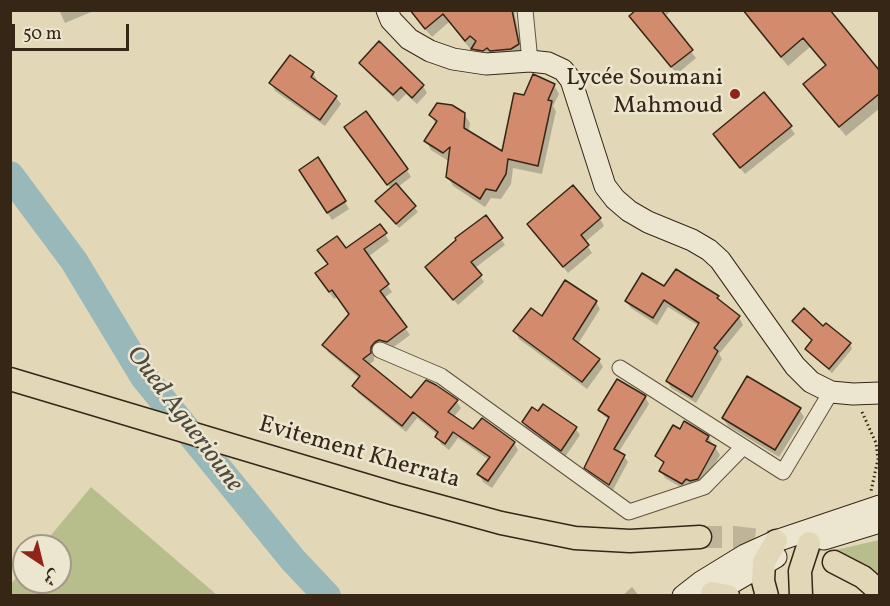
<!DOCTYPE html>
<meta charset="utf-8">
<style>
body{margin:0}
#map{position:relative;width:890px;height:606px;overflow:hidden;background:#e2d8b8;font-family:Vollkorn,Amiri,serif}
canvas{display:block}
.frame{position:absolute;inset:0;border:12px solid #362616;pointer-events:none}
.north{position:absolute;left:12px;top:534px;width:60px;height:60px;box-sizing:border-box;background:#ece6d1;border:2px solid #a39986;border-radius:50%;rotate:145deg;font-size:16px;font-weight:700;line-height:24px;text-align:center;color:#362616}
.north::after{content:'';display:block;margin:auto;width:21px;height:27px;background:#8f2418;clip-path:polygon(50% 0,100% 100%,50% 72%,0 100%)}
.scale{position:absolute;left:12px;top:24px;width:117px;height:27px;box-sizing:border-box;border:3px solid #362616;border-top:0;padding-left:8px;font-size:18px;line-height:21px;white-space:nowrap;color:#362616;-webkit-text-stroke:4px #ece6d1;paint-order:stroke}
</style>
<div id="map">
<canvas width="890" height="606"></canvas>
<div class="frame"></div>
<div class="north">ش</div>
<div class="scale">50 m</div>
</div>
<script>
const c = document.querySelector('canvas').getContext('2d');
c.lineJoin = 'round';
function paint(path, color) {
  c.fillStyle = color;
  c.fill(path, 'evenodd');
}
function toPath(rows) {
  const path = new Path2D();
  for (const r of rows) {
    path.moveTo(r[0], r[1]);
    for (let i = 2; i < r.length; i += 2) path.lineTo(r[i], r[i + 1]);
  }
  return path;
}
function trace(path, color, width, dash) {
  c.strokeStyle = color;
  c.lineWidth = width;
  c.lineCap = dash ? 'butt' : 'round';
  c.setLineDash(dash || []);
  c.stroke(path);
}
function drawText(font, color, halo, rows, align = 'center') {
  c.font = font + ' Vollkorn,serif';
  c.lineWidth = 5;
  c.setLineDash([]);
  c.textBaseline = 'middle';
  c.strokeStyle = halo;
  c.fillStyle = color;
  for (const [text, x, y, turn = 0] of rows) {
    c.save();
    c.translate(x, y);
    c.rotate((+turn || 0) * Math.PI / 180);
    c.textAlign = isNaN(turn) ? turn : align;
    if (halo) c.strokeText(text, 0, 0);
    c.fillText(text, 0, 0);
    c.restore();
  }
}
paint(toPath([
 [91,487,217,595,11,595,11,584,24,568,24,582,60,582,60,546,42,546],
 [879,540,879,583,863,568,831,551]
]), '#b7be8c');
paint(toPath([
 [59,10,96,10,65,23],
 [409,10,514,10,523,54,478,58,473,48,471,50,449,22,432,37],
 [638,10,671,11,664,17,696,58,677,74,636,24],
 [828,10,880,73,880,108,846,136,811,94,805,84,826,67,810,47,788,66,751,22,745,12],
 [360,63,423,86,427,93,417,104,406,94,398,102,365,70],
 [313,73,317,80,316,82,336,97,341,104,325,126,275,91,271,83],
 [554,85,559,94,553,106,556,111,542,174,513,168,511,184,501,199,491,198,485,207,453,186,448,177,450,162,431,150,426,141,436,125,431,115,464,114,470,123,468,133,503,154,525,97],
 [790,127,795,134,745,174,719,141],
 [351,135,407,170,411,177,398,187,418,212,399,228,377,201,391,189],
 [305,178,345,202,349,209,332,220],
 [486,217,505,245,475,268,484,282,458,305,427,268],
 [600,219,604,226,585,242,592,253,568,273,529,224],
 [385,234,389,241,368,257,392,292,384,298,410,335,391,349,374,354,374,361,368,365,412,400,456,401,461,408,453,418,474,431,514,443,518,450,492,488,483,482,479,474,489,460,458,438,449,450,441,444,437,437,438,435,417,418,406,432,358,393,354,386,360,379,328,352,324,345,351,315,338,296,334,299,321,281,346,250],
 [665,288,717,297,721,303,739,317,743,325,719,354,722,359,696,403,671,388,667,381,699,326,668,307,657,325,631,308,626,301],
 [596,302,600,309,578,344,599,360,603,367,587,389,519,339,515,331,542,318],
 [797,326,823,329,850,344,852,349,832,373,809,353,807,349,813,341],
 [645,397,649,404,618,453,624,456,628,462,613,490,590,474,586,468,610,420,604,416,600,410],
 [799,409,804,417,779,457,728,426,723,418],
 [538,413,575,428,580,435,565,457,528,430,523,422],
 [680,431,708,437,720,455,702,486,687,491,665,478,661,471,664,465,657,456],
 [632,587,639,596,622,596]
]), '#0003');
trace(toPath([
 [10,175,74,261,144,377,293,560,327,596]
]), '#98b8b9', 28);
const building = toPath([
 [410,10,512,10,519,44,511,49,490,51,487,48,483,51,471,49,476,41,470,36,465,41,443,14,425,29,410,10],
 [636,10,661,10,693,50,671,67,629,16,636,10],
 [743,10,830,10,879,70,879,94,839,127,803,84,826,65,803,38,781,57,743,10],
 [379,41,424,85,412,98,401,87,393,95,359,63,379,41],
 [290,55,314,72,311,77,337,96,320,120,269,83,290,55],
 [533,74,555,84,548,100,552,101,538,166,508,159,506,174,496,191,486,189,480,199,446,177,450,147,443,153,424,141,437,121,429,115,437,103,452,105,465,113,464,128,502,151,514,93,524,95,533,74],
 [764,92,792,126,740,168,713,134,764,92],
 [366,111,408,169,387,185,344,127,366,111],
 [318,157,346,201,327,213,299,170,318,157],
 [396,183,416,206,396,224,375,201,396,183],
 [573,185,601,218,581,235,589,245,563,267,527,224,573,185],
 [486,215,503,238,471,262,482,275,453,300,425,267,456,240,455,238,486,215],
 [380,224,387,233,364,249,389,284,380,291,407,327,387,342,379,340,375,342,371,347,371,353,363,359,411,398,426,380,436,385,458,400,448,412,473,429,482,418,515,442,488,481,477,474,490,457,453,432,445,444,435,437,438,432,413,412,402,426,352,386,360,376,322,345,349,314,332,290,329,292,315,273,328,264,317,250,337,236,346,248,380,224],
 [676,269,719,296,717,298,740,316,714,348,718,351,692,397,666,381,699,323,664,300,653,318,625,301,642,273,664,286,676,269],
 [565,280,597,301,573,339,600,359,582,382,513,331,531,308,542,316,565,280],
 [804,308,823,326,826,323,851,343,829,369,805,349,812,340,792,321,804,308],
 [747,376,801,408,775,450,722,418,747,376],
 [617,379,646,396,614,449,625,455,609,485,584,468,609,417,598,410,617,379],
 [543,404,577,427,561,451,522,422,532,407,538,411,543,404],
 [684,421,709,436,706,441,716,446,698,479,690,481,686,479,682,484,659,471,664,462,655,456,673,425,680,429,684,421]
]);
paint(building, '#d38b6d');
trace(building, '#362616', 1.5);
trace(toPath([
 [700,537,734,537,769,541,810,551,834,562]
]), '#c0b498', 22, [22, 11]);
const minor = toPath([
 [525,10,530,61],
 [380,350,441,376,629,512,704,487,743,447],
 [620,368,783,472,831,392]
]);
const secondary = toPath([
 [387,10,391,20,409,39,430,51,453,59,486,64,530,61,548,63,563,70,571,80,605,186,615,199,629,211,648,222,692,240,709,250,720,260,795,366,811,382,831,392,853,394,880,393],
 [824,539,880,522],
 [683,596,701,582,745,555,776,541,880,506],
 [709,596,776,557]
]);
const primary = toPath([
 [10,379,395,494,501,523,575,538,630,541,700,537],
 [834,562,863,577,880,592],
 [712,593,728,596],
 [767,596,763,581,764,562,776,541],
 [801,596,800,571,809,543]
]);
trace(minor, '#61523e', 17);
trace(secondary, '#362616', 23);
trace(primary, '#362616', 25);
trace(toPath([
 [862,412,876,443,878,459,871,491]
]), '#362616', 3, [1.5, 3]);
trace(minor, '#ece6d1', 15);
trace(secondary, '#ece6d1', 21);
trace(primary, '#e2d8b8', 22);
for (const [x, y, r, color] of [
 [735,94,6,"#8f2418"]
]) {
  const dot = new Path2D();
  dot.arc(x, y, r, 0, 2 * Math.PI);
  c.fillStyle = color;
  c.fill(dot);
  trace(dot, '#ece6d1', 2);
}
drawText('24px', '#362616', '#ece6d1', [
 ["Lycée Soumani",723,80],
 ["Mahmoud",723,108]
], 'right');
drawText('24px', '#362616', '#ece6d1', [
 ["Evitement Kherrata",359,454,16]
]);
drawText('italic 26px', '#4e4a3f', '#ece6d1', [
 ["Oued Aguerioune",183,420,53]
]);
</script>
